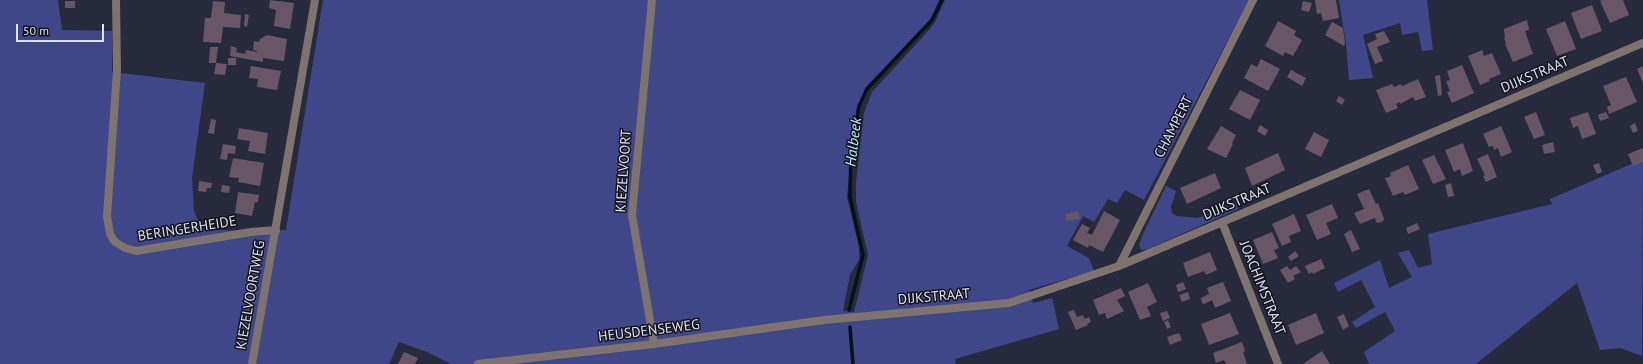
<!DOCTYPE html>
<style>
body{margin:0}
#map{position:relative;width:1643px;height:364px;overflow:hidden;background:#272a3d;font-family:"PT Sans",sans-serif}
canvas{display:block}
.scale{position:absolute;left:16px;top:24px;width:88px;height:18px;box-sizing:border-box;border:2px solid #dee1ee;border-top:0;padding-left:5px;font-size:12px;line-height:14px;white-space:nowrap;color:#dee1ee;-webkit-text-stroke:3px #12131c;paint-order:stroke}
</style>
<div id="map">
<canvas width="1643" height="364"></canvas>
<div class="scale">50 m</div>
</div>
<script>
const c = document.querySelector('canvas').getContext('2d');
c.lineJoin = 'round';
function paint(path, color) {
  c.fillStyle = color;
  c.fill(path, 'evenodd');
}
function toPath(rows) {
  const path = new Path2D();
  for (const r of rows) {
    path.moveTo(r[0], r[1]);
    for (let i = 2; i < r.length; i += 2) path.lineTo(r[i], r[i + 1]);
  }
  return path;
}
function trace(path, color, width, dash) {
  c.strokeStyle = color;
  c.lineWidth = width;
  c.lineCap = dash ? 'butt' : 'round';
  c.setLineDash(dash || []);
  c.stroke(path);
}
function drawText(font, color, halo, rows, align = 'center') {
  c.font = font + ' "PT Sans",sans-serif';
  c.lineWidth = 3;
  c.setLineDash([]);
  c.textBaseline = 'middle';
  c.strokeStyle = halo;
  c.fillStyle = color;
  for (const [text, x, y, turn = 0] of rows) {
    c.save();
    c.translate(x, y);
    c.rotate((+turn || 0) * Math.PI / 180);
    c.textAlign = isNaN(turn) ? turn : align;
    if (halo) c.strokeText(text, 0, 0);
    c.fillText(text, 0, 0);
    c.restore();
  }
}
paint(toPath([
 [0,0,58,0,62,30,112,31,112,72,205,83,192,178,194,211,202,230,269,231,286,230,323,0,939,0,930,20,865,88,858,107,854,127,847,197,859,247,859,260,850,274,843,311,854,312,868,255,856,202,856,183,864,113,872,92,930,29,935,22,945,0,1249,0,1144,200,1125,190,1117,203,1108,199,1094,222,1083,216,1067,246,1089,258,1094,271,1029,290,1033,303,1052,298,1059,329,955,359,956,364,451,364,427,352,399,342,389,364,0,364],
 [1339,0,1427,0,1433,50,1422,51,1418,32,1402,35,1400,23,1363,35,1373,78,1349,80,1346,44],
 [1643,159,1642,356,1620,348,1600,350,1577,283,1476,364,1369,364,1364,352,1395,331,1385,312,1356,328,1352,322,1375,307,1361,280,1338,292,1334,283,1380,260,1389,288,1412,277,1398,253,1409,250,1418,268,1432,264,1428,234,1552,204,1550,199],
 [1166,186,1176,191,1171,207,1172,213,1177,216,1197,218,1223,210,1236,203,1238,209,1148,249,1141,250,1139,245,1142,236]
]), '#404788');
trace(toPath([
 [849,310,863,255,850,197,851,152,859,106,867,89,932,20,942,0],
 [850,327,853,364]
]), '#031217', 3.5);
paint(toPath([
 [270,0,294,3,290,29,274,26,276,10,269,8],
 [1315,0,1336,0,1339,18,1323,21,1321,13,1317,14],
 [1602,0,1623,0,1629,15,1610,23,1600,1],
 [65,1,75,1,75,8,65,8],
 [213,1,225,2,224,13,241,15,240,28,223,27,221,43,203,42,205,18,211,18],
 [1303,1,1312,3,1309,12,1301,10],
 [1592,5,1602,31,1581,39,1571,13],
 [245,14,249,15,247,27,244,26],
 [1527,20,1529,30,1525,31,1533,54,1513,62,1505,44,1506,43,1504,38,1505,38,1504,29],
 [1278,21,1296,31,1294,35,1302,40,1293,56,1285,52,1283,56,1265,46],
 [1565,21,1576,49,1557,56,1546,29],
 [1332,22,1343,28,1345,43,1344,46,1325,35],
 [1384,31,1390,42,1377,47,1383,61,1375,64,1367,44,1377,39,1375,34],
 [267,35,287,39,284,61,263,58,263,62,230,56,231,46,237,48,236,52,245,54,246,50,257,52,257,51,253,50,254,41,259,42,260,39],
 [210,47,218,47,216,63,209,63],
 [1482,50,1484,56,1492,53,1501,74,1489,79,1490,81,1480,85,1468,56],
 [228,58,236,58,236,65,228,65],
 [1261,59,1280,69,1268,91,1244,78,1251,64,1257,67],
 [216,63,227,64,225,75,214,74],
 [1462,65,1474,93,1452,103,1447,92,1450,91,1446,81,1450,80,1447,71],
 [251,66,281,71,277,90,257,87,258,79,249,78],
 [1643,66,1643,83,1637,69],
 [1291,70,1306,78,1302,86,1287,77],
 [1440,75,1442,95,1438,96,1435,76],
 [1626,77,1637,102,1609,114,1607,107,1611,105,1603,86],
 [1418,79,1426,97,1415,101,1413,97,1400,104,1400,102,1396,104,1398,108,1386,113,1376,90,1392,84,1394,87,1401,84,1402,86],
 [1240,90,1260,100,1250,120,1229,109],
 [1339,96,1345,100,1342,105,1336,101],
 [1536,112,1545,135,1534,139,1524,117],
 [1588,112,1596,134,1582,139,1578,126,1573,128,1570,118],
 [1606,112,1609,118,1600,121,1598,115],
 [211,119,216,120,214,134,208,133],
 [1635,123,1638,131,1633,133,1630,126],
 [1260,125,1268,130,1265,136,1257,131],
 [1221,126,1236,135,1232,143,1233,144,1226,158,1207,149],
 [1501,126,1512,152,1501,157,1498,148,1494,150,1493,146,1489,147,1483,134],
 [239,128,268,133,265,154,248,151,250,141,237,139],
 [1314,132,1329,140,1321,157,1305,149],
 [1553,142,1555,152,1544,154,1542,145],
 [1463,143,1473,171,1462,176,1460,169,1454,172,1445,150],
 [223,144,236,146,235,154,228,153,227,160,220,159],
 [1643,148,1643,162,1633,166,1628,154],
 [1278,153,1285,170,1252,186,1245,168],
 [1488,154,1497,177,1486,182,1483,176,1485,175,1477,159],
 [1434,155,1446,179,1433,184,1422,160],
 [233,158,264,163,260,186,238,182,239,178,229,177],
 [1599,163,1602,172,1597,174,1593,165],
 [1408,165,1419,189,1405,195,1403,192,1393,196,1385,178,1391,176,1390,173],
 [1215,173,1221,188,1187,204,1180,188],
 [199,181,212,183,211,188,207,188,206,192,198,191],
 [1451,183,1454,196,1448,197,1445,185],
 [222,185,230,186,229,193,221,192],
 [1369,189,1376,204,1378,203,1384,219,1383,221,1379,223,1376,222,1375,218,1360,224,1354,213,1364,209,1357,194],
 [238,192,259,195,258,202,255,202,252,216,235,213],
 [1332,204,1338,218,1326,223,1331,234,1317,240,1306,215],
 [1078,211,1080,219,1066,221,1065,214],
 [1104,211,1120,220,1103,252,1089,245,1088,248,1073,240,1082,224,1090,228,1087,233,1092,235],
 [1294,214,1301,231,1289,236,1291,242,1282,246,1272,224],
 [1417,223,1420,229,1408,234,1406,228],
 [1351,230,1360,249,1352,252,1344,234],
 [1272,232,1279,248,1274,250,1278,258,1263,264,1253,240],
 [1295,251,1299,256,1291,261,1288,257],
 [1210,252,1217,270,1206,275,1204,271,1188,277,1183,263],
 [1321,259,1325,268,1313,274,1312,272,1309,274,1305,266],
 [1287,266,1290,270,1296,266,1301,272,1293,276,1295,279,1288,283,1280,270],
 [1183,282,1186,289,1178,292,1176,285],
 [1223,282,1231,301,1215,308,1212,300,1204,304,1202,303,1201,298,1209,294,1207,288],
 [1148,283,1157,302,1147,307,1151,316,1140,320,1128,292],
 [1121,288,1125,296,1117,300,1124,311,1107,319,1105,313,1099,315,1093,300],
 [1188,292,1190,299,1182,302,1179,295],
 [1074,310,1077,317,1083,315,1085,319,1089,317,1091,322,1087,324,1088,325,1076,330,1068,312],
 [1167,311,1170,318,1163,321,1160,313],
 [1230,313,1239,334,1209,345,1201,324],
 [1316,313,1324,333,1296,345,1288,325],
 [1344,314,1349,326,1343,330,1337,317],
 [1168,320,1171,327,1167,329,1164,322],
 [1179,333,1182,340,1170,345,1167,337],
 [1242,342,1245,351,1243,352,1247,364,1226,364,1224,360,1216,363,1213,353],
 [1322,351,1330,364,1303,364],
 [404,352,418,358,415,364,398,364]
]), '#685667');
trace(toPath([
 [116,0,117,70,107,216,110,234,114,241,125,248,136,251,251,232,276,230],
 [652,0,632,215,654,344],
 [1222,222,1278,364],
 [1119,266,1253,0],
 [252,364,315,0],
 [478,364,654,344,824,320,1009,303,1119,266,1643,43]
]), '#7e736e', 8);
drawText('14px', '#dee1ee', '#12131c', [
 ["DIJKSTRAAT",1535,75,-23],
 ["CHAMPERT",1174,127,-63],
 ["KIEZELVOORT",624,171,-86],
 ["DIJKSTRAAT",1237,202,-23],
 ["BERINGERHEIDE",187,229,-9],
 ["JOACHIMSTRAAT",1262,288,68],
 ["KIEZELVOORTWEG",251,295,-80],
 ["DIJKSTRAAT",934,297,-5],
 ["HEUSDENSEWEG",649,331,-7]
]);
drawText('italic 15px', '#b7eefe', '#12131c', [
 ["Halbeek",854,142,-83]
]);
</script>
